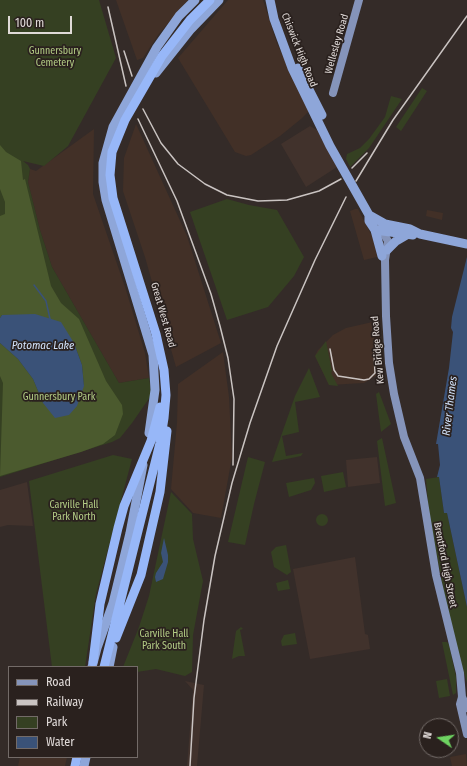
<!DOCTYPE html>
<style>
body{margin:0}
#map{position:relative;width:467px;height:766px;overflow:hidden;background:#342b28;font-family:"Fira Sans Condensed",sans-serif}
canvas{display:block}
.legend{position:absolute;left:8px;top:666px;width:130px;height:92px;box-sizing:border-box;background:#2a211e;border:1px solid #736b68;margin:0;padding:5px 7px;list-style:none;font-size:12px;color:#e0dad8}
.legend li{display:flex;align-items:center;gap:8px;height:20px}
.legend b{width:20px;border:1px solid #736b68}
.north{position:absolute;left:419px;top:718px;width:40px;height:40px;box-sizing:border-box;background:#2a211e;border:1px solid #736b68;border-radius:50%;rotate:283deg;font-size:11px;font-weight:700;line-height:16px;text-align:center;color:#e0dad8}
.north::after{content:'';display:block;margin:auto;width:14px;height:18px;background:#6ed361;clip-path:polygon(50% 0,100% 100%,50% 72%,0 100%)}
.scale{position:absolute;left:8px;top:16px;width:64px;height:18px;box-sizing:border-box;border:2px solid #e0dad8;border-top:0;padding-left:5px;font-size:12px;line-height:14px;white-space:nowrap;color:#e0dad8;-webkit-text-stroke:3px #2a211e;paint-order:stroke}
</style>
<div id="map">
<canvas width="467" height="766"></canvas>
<ul class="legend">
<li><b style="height:5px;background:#8594ba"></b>Road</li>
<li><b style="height:5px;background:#cac4c2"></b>Railway</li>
<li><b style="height:11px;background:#354022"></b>Park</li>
<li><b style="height:11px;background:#3a5278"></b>Water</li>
</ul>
<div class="north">N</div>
<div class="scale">100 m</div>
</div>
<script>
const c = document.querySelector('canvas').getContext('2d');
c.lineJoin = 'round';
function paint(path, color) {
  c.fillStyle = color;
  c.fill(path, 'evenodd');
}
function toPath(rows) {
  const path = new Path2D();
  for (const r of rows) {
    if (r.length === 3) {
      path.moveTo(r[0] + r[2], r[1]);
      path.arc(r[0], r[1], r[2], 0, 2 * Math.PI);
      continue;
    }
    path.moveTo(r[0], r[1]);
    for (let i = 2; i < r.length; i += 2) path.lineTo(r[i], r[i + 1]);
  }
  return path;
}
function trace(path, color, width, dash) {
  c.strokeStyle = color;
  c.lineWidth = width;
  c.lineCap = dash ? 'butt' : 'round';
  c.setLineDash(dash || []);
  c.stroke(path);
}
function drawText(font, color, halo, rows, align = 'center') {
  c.font = font + ' "Fira Sans Condensed",sans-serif';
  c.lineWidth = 3.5;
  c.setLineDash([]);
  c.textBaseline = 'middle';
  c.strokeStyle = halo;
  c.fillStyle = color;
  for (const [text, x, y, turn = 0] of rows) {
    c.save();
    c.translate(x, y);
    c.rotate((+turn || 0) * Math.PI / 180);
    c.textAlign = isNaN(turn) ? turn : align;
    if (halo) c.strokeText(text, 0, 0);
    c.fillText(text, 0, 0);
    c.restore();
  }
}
paint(toPath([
 [116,0,188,0,158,35,143,58,137,60],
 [228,0,263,0,277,44,308,105,308,112,301,119,280,136,251,155,246,156,235,152,178,58],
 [136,124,187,236,221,343,176,367,145,257,123,191,124,158],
 [94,129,93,194,126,290,145,353,149,378,119,383,52,267,40,230,28,182,30,169,36,171],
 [355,209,358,209,373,238,377,257,364,260,350,211],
 [427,210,443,213,442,220,426,216],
 [377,321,379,321,382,372,377,373,377,375,364,383,329,385,315,356,318,350,333,335,346,328],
 [223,352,229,397,232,457,221,518,193,513,171,489,177,423,178,384],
 [466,754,467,766,452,766,450,757],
 [20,757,67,757,65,766,18,766]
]), '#423027');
paint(toPath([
 [310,126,317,130,337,167,306,187,281,144],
 [377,457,380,483,348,487,346,460],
 [27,482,33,526,8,525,0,527,0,490],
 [355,557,365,634,368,635,370,649,310,659,293,569],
 [185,681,204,685,197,766,187,766,193,690]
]), '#41322c');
paint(toPath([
 [0,0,99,0,116,58,68,146,44,166,23,161,28,165,30,169,28,182,40,230,52,267,119,383,149,378,151,391,150,397,132,423,120,438,112,442,0,477],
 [422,88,427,91,401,131,396,127],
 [391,96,402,99,369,148,350,167,346,159,347,154,360,148,369,139,385,117],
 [227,199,249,205,277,210,304,257,294,276,268,307,227,320,190,212],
 [326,341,332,371,331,373,338,386,329,385,315,356],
 [309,368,320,397,295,402,299,432,282,436,286,456,303,453,301,456,272,462,295,396],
 [379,392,391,424,381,432,376,394],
 [382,438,396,503,385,506,377,441],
 [113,455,132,459,96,594,85,667,52,667,29,481],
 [248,457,265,462,254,504,245,545,228,542],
 [343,472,346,487,324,492,321,476],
 [439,477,444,513,447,513,467,607,467,683,451,629,429,514,426,479],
 [314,478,315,483,311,490,289,497,286,483],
 [171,492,192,514,193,539,203,581,193,635,192,672,185,676,156,669,137,672,137,667,123,667,139,627,149,596],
 [322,520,6],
 [286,545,291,572,287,575,274,567,271,552,276,547],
 [288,580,290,589,278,591,276,583],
 [241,627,243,629,240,630,245,656,239,656,232,659,236,631],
 [295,633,297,644,282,646,281,641,284,635],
 [442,642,447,642,449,645,456,677,456,693,453,695],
 [447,679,450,696,439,698,436,681]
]), '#354022');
paint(toPath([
 [0,145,6,152,21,161,23,180,25,179,51,286,61,303,79,319,106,381,122,405,123,414,115,435,103,444,81,452,0,476,3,383,0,376,0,343,18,359,33,379,43,403,84,386,82,365,74,343,2,315,0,318,0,216,5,214,5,202,0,189]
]), '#4b5a2e');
paint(toPath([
 [467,257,467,607,447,513,444,513,439,477,437,477,440,465,438,444,436,444,449,368,453,332,451,328,452,317],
 [35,314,61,322,74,343,82,365,84,386,77,406,69,415,55,418,43,403,33,379,18,359,0,343,0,318,2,315],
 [164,538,168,555,168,562,163,579,156,582,155,577,156,573,163,562,161,553]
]), '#3a5278');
trace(toPath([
 [34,285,46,301,50,319]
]), '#3a5278', 1.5);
trace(toPath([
 [333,93,359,0],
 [380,228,388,241,385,260,386,316,389,363,394,394,404,437,420,478,436,575,460,673,462,697,460,704,467,734],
 [462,697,467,708]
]), '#8594ba', 8);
trace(toPath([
 [270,0,274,19,292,68,330,146,369,215,369,221,375,230,382,256],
 [298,68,322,115],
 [156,73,191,29,219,0],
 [369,215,385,224,410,229,420,234,467,244],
 [375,230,413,235],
 [387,250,396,241,408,234],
 [149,433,155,390,153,355,106,200,103,182,103,163,113,127,157,47,179,16,195,0],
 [92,667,97,648,113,603,130,533,143,465],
 [109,667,113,647],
 [84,766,86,757]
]), '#8ea6d9', 9);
trace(toPath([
 [116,638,141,575,160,492,167,431],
 [93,662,100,604,118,528,124,506,151,441,160,407],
 [104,667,160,443,164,418,166,395,164,370,156,334,113,198,110,175,112,152,125,120,162,56,190,20,210,0],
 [75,766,77,757]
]), '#97b7f8', 9);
trace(toPath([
 [108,7,126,86],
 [124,51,132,76],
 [143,109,161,143,178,164,205,184,227,195,258,201,287,200,319,191,341,179],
 [138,119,177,201,211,294,220,326,228,358,234,399,233,465],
 [352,168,367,153],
 [356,181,393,120,467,16],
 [330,349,334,370,338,376,364,380,369,379,375,373,374,353,377,347],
 [190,766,194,698,204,620,215,556,232,483,250,423,277,346,315,260,346,197]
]), '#cac4c2', 1.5);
drawText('10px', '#e0dad8', '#2a211e', [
 ["Wellesley Road",337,44,-74],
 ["Chiswick High Road",299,50,68],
 ["Great West Road",163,315,74],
 ["Kew Bridge Road",378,350,-95],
 ["Brentford High Street",445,565,79]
]);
drawText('10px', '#b3cd85', '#2a211e', [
 ["Gunnersbury",55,51],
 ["Cemetery",55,63],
 ["Gunnersbury Park",59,397],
 ["Carville Hall",74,505],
 ["Park North",74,517],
 ["Carville Hall",164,634],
 ["Park South",164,646]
]);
drawText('italic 11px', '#d2e3fc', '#2a211e', [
 ["Potomac Lake",43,346],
 ["River Thames",450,406,-83]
]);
</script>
